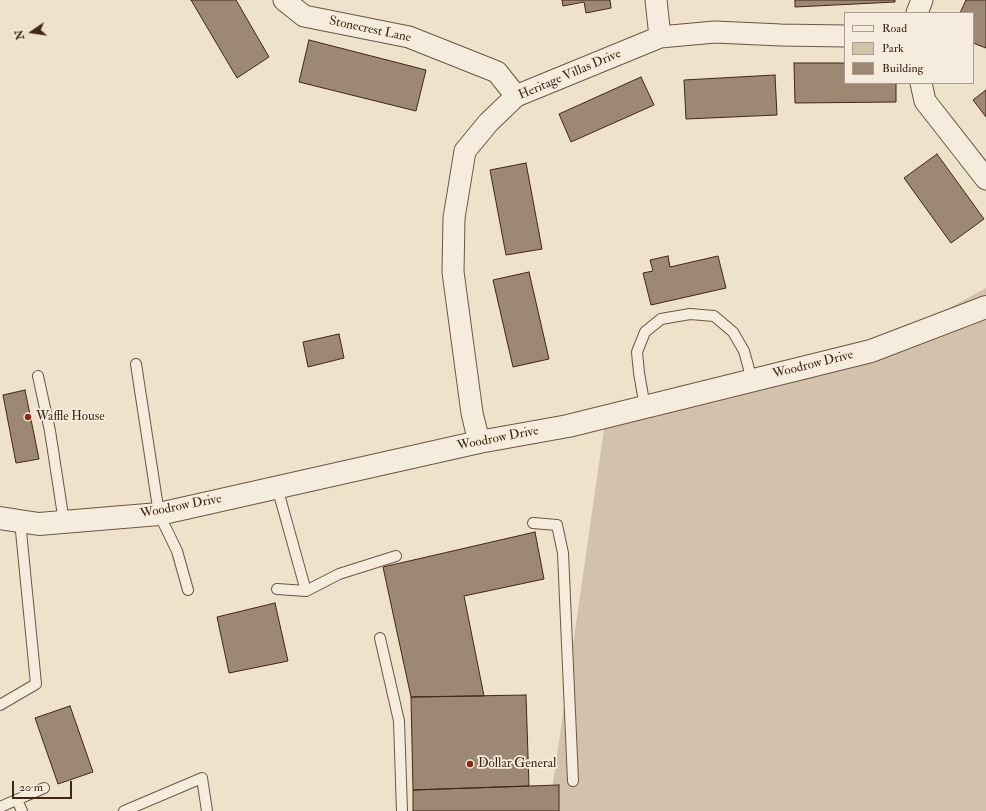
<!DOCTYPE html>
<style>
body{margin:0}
#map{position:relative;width:986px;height:811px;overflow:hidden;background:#efe2ca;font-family:"IM FELL Double Pica",serif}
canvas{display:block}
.legend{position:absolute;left:844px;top:12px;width:130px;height:72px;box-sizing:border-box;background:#f5ecdd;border:1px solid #ad9d8d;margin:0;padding:5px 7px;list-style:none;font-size:12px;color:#422714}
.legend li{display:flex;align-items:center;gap:8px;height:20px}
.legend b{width:20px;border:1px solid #ad9d8d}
.north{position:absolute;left:12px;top:12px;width:40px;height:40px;-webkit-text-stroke:3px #f5ecdd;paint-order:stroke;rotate:257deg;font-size:11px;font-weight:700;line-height:16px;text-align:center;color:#422714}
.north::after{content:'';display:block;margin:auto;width:14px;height:18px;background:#422714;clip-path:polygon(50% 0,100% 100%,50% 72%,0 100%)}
.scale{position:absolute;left:12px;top:781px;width:60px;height:18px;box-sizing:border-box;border:2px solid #422714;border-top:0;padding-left:5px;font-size:12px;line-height:14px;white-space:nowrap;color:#422714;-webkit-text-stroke:3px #f5ecdd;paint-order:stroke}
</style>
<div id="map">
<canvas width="986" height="811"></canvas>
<ul class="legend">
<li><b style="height:5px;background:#f5ecdd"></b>Road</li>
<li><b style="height:11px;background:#d2c2ab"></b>Park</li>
<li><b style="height:11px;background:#9c8873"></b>Building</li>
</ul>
<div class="north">N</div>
<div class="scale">20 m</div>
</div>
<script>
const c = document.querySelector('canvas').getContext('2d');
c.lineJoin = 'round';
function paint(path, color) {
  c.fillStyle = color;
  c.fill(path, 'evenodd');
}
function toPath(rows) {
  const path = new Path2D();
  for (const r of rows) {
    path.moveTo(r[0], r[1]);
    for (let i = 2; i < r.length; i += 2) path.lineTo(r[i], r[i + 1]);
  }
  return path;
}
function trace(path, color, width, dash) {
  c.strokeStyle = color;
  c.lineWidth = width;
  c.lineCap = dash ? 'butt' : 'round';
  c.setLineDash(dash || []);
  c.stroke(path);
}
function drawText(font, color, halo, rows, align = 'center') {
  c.font = font + ' "IM FELL Double Pica",serif';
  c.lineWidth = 3.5;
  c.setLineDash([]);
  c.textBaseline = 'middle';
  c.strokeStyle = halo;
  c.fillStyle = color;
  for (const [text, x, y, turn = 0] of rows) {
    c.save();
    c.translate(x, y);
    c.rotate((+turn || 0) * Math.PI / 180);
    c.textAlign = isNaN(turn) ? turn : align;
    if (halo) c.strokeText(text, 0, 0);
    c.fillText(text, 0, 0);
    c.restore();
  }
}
paint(toPath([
 [986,288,986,811,549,811,604,429,853,361]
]), '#d2c2ab');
const building = toPath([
 [191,0,236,0,269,57,237,78,191,0],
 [562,0,610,0,611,8,586,13,584,2,563,6,562,0],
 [795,0,895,0,895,2,795,7,795,0],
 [966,0,986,0,986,48,973,43,973,13,960,13,966,0],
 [309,40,426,70,416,111,299,82,309,40],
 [794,63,845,63,845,83,896,83,896,102,795,103,794,63],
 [775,75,777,115,686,119,684,80,775,75],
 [641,77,654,105,571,142,559,114,641,77],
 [986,90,986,117,973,100,986,90],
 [937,154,984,219,951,243,904,178,937,154],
 [526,163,542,249,506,255,490,170,526,163],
 [668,256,670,267,718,256,726,288,651,305,643,273,653,271,650,260,668,256],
 [529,272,549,359,513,367,493,280,529,272],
 [339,334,344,358,308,367,303,342,339,334],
 [25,390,39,459,16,463,3,395,25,390],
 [535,532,544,579,464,596,484,696,411,697,383,567,535,532],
 [275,603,288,661,229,673,217,617,275,603],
 [526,695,529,786,413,790,411,697,526,695],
 [70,706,93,772,58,784,35,718,70,706],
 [559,785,559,811,413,811,413,790,559,785]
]);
paint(building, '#9c8873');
trace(building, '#422714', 1);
const service = toPath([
 [136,364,159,514,177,551,188,590],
 [38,376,50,431,64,522],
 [645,407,639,373,637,352,645,332,661,319,690,314,714,316,733,332,744,351,752,380],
 [277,487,306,591,339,574,396,556],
 [533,523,557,525,563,553,573,781],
 [277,589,306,591],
 [380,638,399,721,402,811],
 [0,705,36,684,20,521],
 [17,800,22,811],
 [0,807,44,788],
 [124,811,202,778,207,811]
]);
const minor = toPath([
 [284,0,304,16,409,37,497,72,516,96],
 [656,0,660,37],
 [917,13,922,0],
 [921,83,925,101,986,179],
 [479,442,472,413,453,272,454,218,465,151,488,123,516,96,660,37,715,32,781,35,845,36]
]);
const tertiary = toPath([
 [0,518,39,524,159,514,479,442,568,426,871,351,986,307]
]);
trace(service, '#6d5642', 12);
trace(minor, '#6d5642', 23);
trace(tertiary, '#6d5642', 24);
trace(service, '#f5ecdd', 10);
trace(minor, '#f5ecdd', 21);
trace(tertiary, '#f5ecdd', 22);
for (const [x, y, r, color] of [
 [28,417,4,"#8f2418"],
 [470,764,4,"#8f2418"]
]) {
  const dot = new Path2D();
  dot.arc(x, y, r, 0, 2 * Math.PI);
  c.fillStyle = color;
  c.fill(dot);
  trace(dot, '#f5ecdd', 1.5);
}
drawText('13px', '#422714', '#f5ecdd', [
 ["Stonecrest Lane",370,30,12],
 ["Heritage Villas Drive",570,75,-23],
 ["Woodrow Drive",813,365,-14],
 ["Woodrow Drive",498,439,-11],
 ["Woodrow Drive",181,507,-11]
]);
drawText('13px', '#422714', '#f5ecdd', [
 ["Waffle House",36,417],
 ["Dollar General",478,764]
], 'left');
</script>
